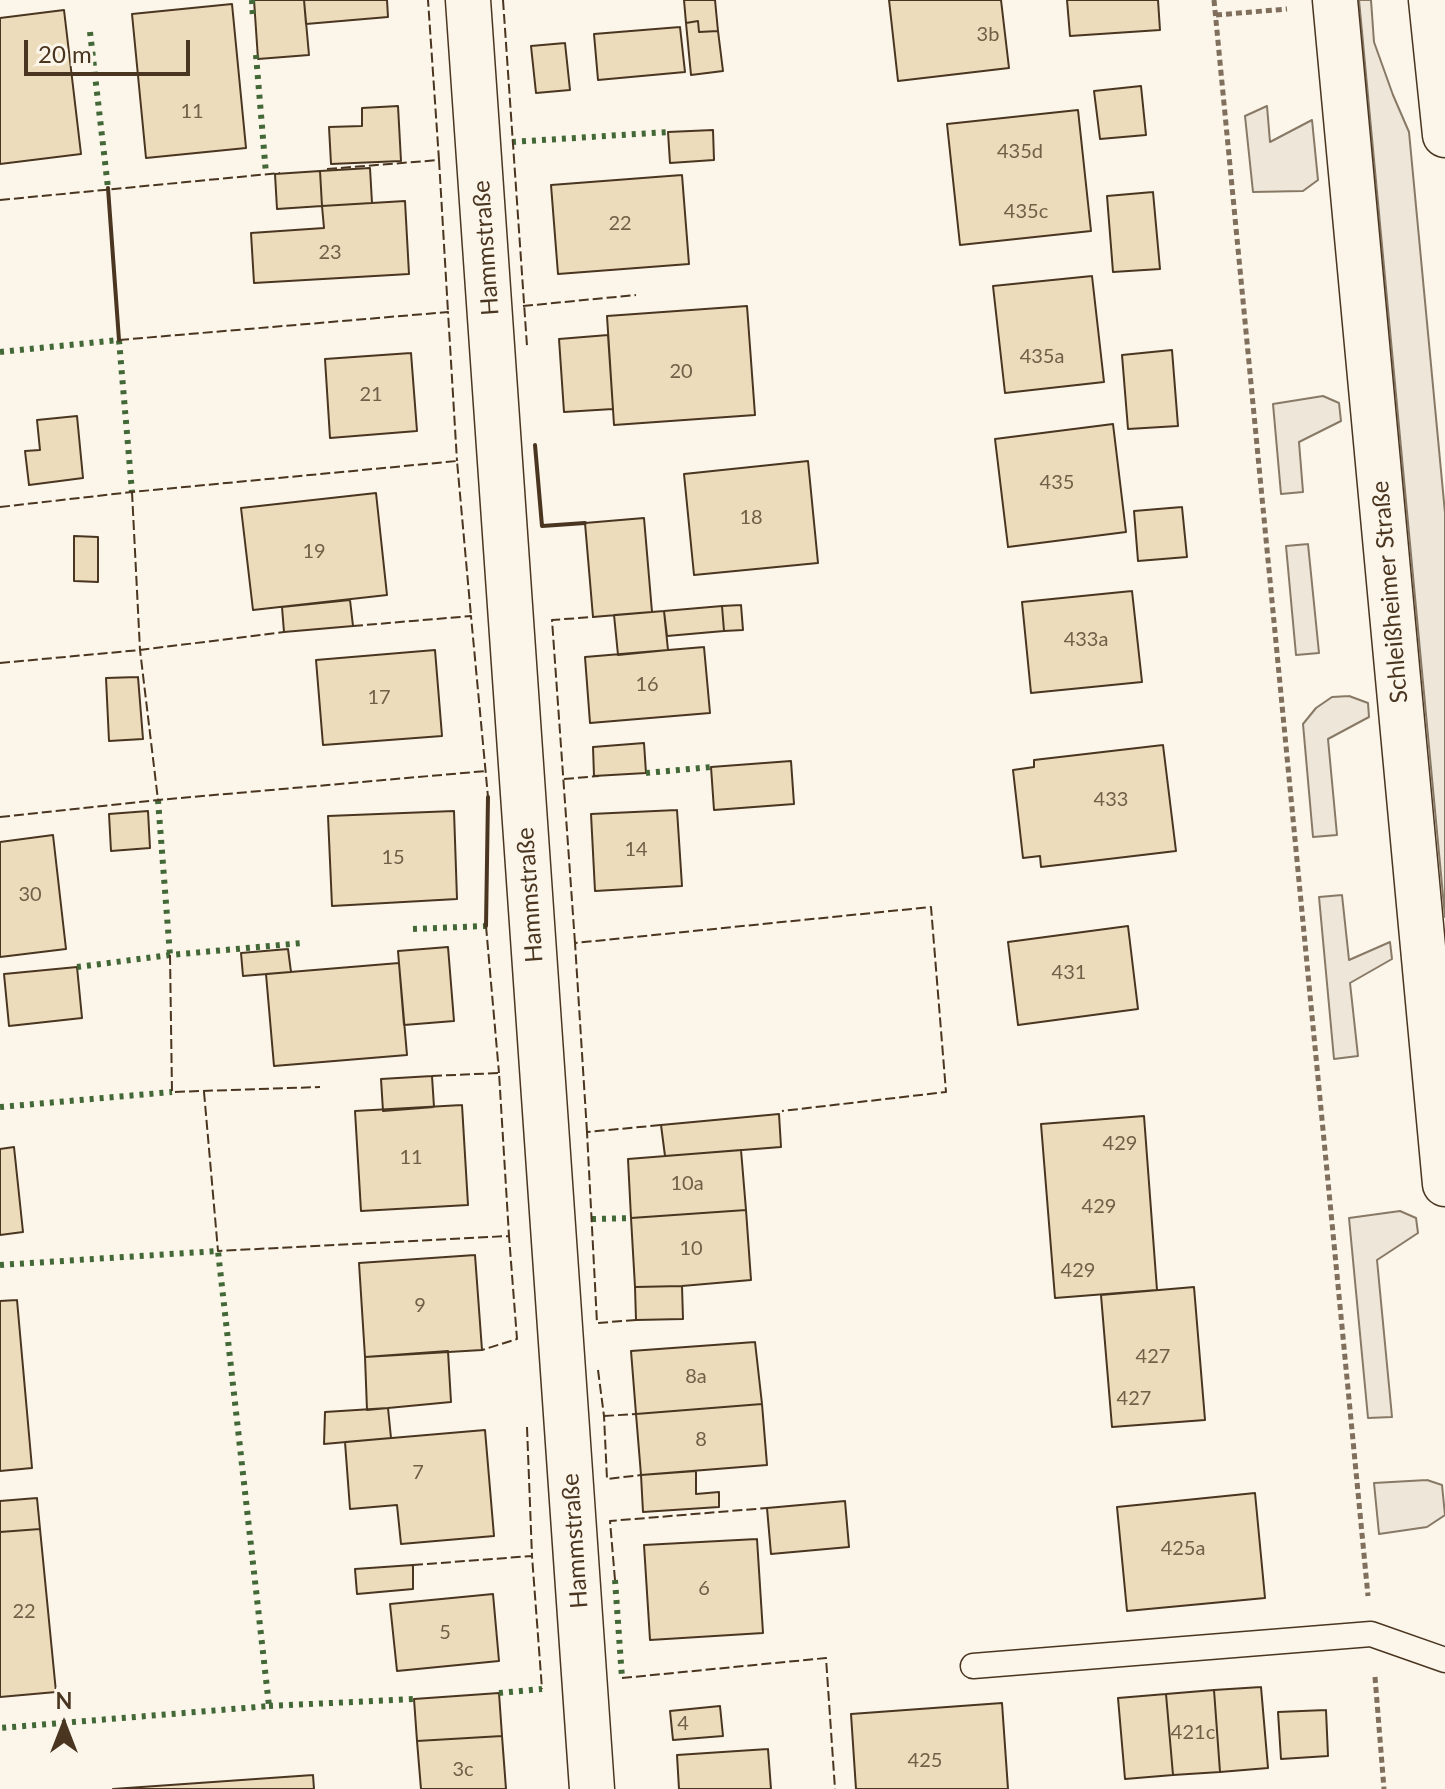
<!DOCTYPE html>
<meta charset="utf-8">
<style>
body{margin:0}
#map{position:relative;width:1445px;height:1789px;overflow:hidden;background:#fbf6e9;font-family:Lato,sans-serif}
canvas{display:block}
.north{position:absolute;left:24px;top:1685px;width:80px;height:80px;-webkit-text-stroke:6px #fbf6e9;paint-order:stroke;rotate:0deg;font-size:22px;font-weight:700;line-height:32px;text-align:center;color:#4a3520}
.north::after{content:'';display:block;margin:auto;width:28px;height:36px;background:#4a3520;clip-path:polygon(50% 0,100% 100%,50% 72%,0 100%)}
.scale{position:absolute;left:24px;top:40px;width:166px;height:36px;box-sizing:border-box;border:4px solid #4a3520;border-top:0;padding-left:10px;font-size:24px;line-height:28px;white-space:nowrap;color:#4a3520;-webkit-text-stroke:6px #fbf6e9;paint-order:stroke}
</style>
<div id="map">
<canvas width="1445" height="1789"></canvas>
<div class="north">N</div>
<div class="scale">20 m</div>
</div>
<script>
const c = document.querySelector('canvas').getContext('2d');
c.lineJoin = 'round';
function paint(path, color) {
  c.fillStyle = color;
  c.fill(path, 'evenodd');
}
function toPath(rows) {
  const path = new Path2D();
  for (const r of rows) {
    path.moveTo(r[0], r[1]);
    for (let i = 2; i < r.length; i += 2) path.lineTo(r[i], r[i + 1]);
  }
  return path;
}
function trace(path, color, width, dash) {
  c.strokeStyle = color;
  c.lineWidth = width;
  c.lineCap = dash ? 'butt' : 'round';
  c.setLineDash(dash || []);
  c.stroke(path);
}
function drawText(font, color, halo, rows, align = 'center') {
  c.font = font + ' Lato,sans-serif';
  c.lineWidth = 6;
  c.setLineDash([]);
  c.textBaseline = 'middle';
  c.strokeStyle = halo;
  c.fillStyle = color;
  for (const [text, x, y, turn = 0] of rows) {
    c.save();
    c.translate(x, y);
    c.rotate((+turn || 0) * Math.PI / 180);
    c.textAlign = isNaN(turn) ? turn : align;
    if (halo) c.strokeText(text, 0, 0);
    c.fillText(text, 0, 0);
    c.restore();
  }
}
const green = toPath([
 [1359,0,1371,0,1374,42,1393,95,1409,132,1445,513,1445,917,1359,0],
 [1267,106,1270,142,1312,120,1318,180,1303,191,1253,192,1245,116,1267,106],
 [1323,396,1339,403,1341,421,1299,442,1303,492,1281,494,1273,404,1323,396],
 [1308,544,1319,653,1296,655,1286,546,1308,544],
 [1349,696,1368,703,1369,717,1328,739,1337,835,1313,837,1303,724,1316,708,1332,697,1349,696],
 [1342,895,1349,960,1390,942,1392,959,1350,983,1358,1056,1334,1059,1319,897,1342,895],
 [1400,1211,1416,1218,1418,1233,1377,1260,1392,1417,1368,1418,1349,1218,1400,1211],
 [1427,1480,1442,1485,1445,1515,1427,1527,1379,1534,1374,1483,1427,1480]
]);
paint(green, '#ede6d9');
trace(green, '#887966', 2);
const building = toPath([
 [254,0,304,0,309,55,258,59,254,0],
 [304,0,387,0,388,17,306,24,304,0],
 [684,0,715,0,718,31,699,32,698,21,686,23,684,0],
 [889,0,1001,0,1009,68,898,81,889,0],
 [1067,0,1158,0,1160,30,1070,36,1067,0],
 [232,4,246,148,146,158,132,14,232,4],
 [64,10,81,154,0,164,0,18,64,10],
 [698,21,699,32,718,31,723,71,691,75,686,23,698,21],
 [680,27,685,72,598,80,594,34,680,27],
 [565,43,570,90,536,93,531,46,565,43],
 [1141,86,1146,135,1100,139,1094,91,1141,86],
 [398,106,401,161,331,164,329,127,362,126,362,108,398,106],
 [1078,110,1091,231,960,245,947,124,1078,110],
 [713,130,714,160,670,163,668,132,713,130],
 [370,168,372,203,322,206,320,171,370,168],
 [320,171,322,206,277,209,275,174,320,171],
 [682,175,689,264,558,274,551,185,682,175],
 [1153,192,1160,269,1113,272,1107,196,1153,192],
 [405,201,409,274,254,283,251,233,324,228,322,206,405,201],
 [1092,276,1104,382,1005,393,993,286,1092,276],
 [747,306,755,415,614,425,607,316,747,306],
 [608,335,613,409,564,412,559,339,608,335],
 [1172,350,1178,426,1128,429,1122,355,1172,350],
 [411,353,417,431,330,438,325,359,411,353],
 [77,416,83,478,29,485,25,451,40,450,37,420,77,416],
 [1113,424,1126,532,1008,547,995,439,1113,424],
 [808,461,818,563,694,575,684,474,808,461],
 [376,493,387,595,253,610,241,508,376,493],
 [1182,507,1187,557,1138,561,1134,511,1182,507],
 [644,518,652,612,593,617,585,523,644,518],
 [74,536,98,537,98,582,74,581,74,536],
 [1132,591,1142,682,1031,693,1022,602,1132,591],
 [350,600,353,626,284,632,282,607,350,600],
 [741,605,743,630,724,631,722,606,741,605],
 [722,606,724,631,667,636,664,611,722,606],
 [664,611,668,650,618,655,614,615,664,611],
 [704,647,710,713,590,723,585,657,704,647],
 [435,650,442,736,323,745,316,660,435,650],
 [138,677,143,739,109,741,106,678,138,677],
 [644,743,646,773,594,776,593,747,644,743],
 [1163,745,1176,851,1041,867,1040,856,1023,858,1013,770,1034,767,1034,760,1163,745],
 [791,761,794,804,714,810,711,767,791,761],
 [677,810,682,886,595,891,591,814,677,810],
 [148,811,150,848,111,851,109,814,148,811],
 [454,811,457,899,332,906,328,816,454,811],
 [53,835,66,949,0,957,0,842,53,835],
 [1128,926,1138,1009,1018,1025,1008,942,1128,926],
 [448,947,454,1021,404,1025,398,951,448,947],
 [288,949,291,972,243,976,241,953,288,949],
 [399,963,407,1055,274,1066,266,974,399,963],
 [77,967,82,1018,9,1026,4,974,77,967],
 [432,1076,434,1107,383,1111,381,1079,432,1076],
 [462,1105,468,1205,361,1211,355,1111,462,1105],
 [779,1114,781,1147,665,1156,661,1125,779,1114],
 [1144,1116,1157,1290,1055,1298,1041,1124,1144,1116],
 [14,1147,23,1232,0,1235,0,1149,14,1147],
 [741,1150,746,1210,631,1218,628,1159,741,1150],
 [746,1210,751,1280,682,1286,635,1287,631,1218,746,1210],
 [475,1255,482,1350,365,1357,359,1263,475,1255],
 [682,1286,683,1319,636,1320,635,1287,682,1286],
 [1194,1287,1205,1420,1112,1427,1101,1295,1194,1287],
 [17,1300,32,1468,0,1471,0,1301,17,1300],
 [755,1342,762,1404,636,1414,631,1351,755,1342],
 [448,1351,451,1402,367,1410,365,1357,448,1351],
 [762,1404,767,1465,641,1475,636,1414,762,1404],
 [388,1408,391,1438,324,1444,325,1412,388,1408],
 [485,1430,494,1536,401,1544,397,1505,350,1509,345,1442,485,1430],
 [696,1471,696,1494,719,1492,719,1507,643,1512,641,1475,696,1471],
 [1255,1493,1265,1598,1127,1611,1117,1507,1255,1493],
 [37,1498,40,1529,0,1532,0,1501,37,1498],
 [845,1501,849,1547,771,1554,767,1508,845,1501],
 [40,1529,56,1692,0,1697,0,1532,40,1529],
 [757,1539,763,1633,650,1640,644,1545,757,1539],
 [413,1565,413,1589,357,1594,355,1569,413,1565],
 [493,1594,499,1661,397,1671,390,1604,493,1594],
 [1261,1687,1268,1768,1220,1772,1214,1690,1261,1687],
 [1214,1690,1220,1772,1173,1775,1166,1694,1214,1690],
 [499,1693,502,1736,417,1741,414,1699,499,1693],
 [1166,1694,1173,1775,1125,1779,1118,1698,1166,1694],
 [1002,1703,1008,1789,856,1789,851,1714,1002,1703],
 [720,1706,723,1736,673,1740,670,1711,720,1706],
 [1326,1710,1328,1756,1281,1759,1278,1712,1326,1710],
 [502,1736,506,1789,421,1789,417,1741,502,1736],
 [768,1749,771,1789,679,1789,677,1755,768,1749],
 [313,1775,314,1789,113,1789,313,1775]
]);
paint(building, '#ecdcbc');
trace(building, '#4a3520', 2);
const lane = toPath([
 [973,1666,1371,1634,1445,1660]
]);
const street = toPath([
 [468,0,592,1789]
]);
const secondary = toPath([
 [1335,0,1445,1184],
 [1431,0,1445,135]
]);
trace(lane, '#4a3520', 27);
trace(street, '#4a3520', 47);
trace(secondary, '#4a3520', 47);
trace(toPath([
 [1214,0,1368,1596],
 [1216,15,1287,9],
 [1375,1677,1384,1789]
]), '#7f6f5c', 5, [6, 4]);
trace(lane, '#fbf6e9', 24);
trace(street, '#fbf6e9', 44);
trace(secondary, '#fbf6e9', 44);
trace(toPath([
 [252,0,253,20],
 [90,32,108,188],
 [256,55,266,174],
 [512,142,668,132],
 [0,352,119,340,132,492],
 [646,773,711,767],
 [158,800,170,955],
 [413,929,486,926],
 [77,967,170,955,302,943],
 [0,1107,172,1092],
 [592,1219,631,1218],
 [0,1265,218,1251,269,1706,0,1728],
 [615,1580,622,1678],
 [499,1693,542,1689],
 [269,1706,414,1699]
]), '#436837', 6, [4, 6]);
trace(toPath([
 [503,0,527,346],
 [439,160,448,312],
 [327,169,439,160,428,0],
 [0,200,280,173],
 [523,306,636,295],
 [119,340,448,312,457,461],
 [132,492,140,650,158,800],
 [0,507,132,492,457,461,471,616],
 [353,626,471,616,488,797],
 [0,663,140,650,284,632],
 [564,779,599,776],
 [0,817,158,800,486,771],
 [486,926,499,1073],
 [575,943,552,620,593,617],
 [170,955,172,1092,320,1087],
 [432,1076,499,1073,509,1236],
 [204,1092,218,1251,509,1236,517,1339,482,1350],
 [587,1132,575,943,931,907,946,1092,782,1111],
 [636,1320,597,1323,587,1132,661,1125],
 [598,1370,604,1416,607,1479,641,1475],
 [604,1416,636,1414],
 [527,1427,532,1556],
 [413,1565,532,1556,542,1689],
 [615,1580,610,1521,767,1508],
 [622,1678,826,1658,835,1789]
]), '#4a3520', 2, [10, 4]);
trace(toPath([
 [108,188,119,340],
 [535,445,542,526,585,523],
 [486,926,488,797]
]), '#4a3520', 4);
drawText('20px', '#725f47', null, [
 ["3b",988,35],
 ["11",192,112],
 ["435d",1020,152],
 ["435c",1026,212],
 ["22",620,224],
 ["23",330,253],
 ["435a",1042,357],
 ["20",681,372],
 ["21",371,395],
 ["435",1057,483],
 ["18",751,518],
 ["19",314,552],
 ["433a",1086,640],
 ["16",647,685],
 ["17",379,698],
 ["433",1111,800],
 ["14",636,850],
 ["15",393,858],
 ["30",30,895],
 ["431",1069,973],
 ["429",1120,1144],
 ["11",411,1158],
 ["10a",687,1184],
 ["429",1099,1207],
 ["10",691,1249],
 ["429",1078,1271],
 ["9",420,1306],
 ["427",1153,1357],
 ["8a",696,1377],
 ["427",1134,1399],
 ["8",701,1440],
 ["7",418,1473],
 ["425a",1183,1549],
 ["6",704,1589],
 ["22",24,1612],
 ["5",445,1633],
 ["4",683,1724],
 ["421c",1193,1733],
 ["425",925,1761],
 ["3c",463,1770]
]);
drawText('24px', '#4a3520', '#fbf6e9', [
 ["Hammstraße",486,248,-94],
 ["Schleißheimer Straße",1390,592,-95],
 ["Hammstraße",530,895,-94],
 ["Hammstraße",575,1541,-94]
]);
</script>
